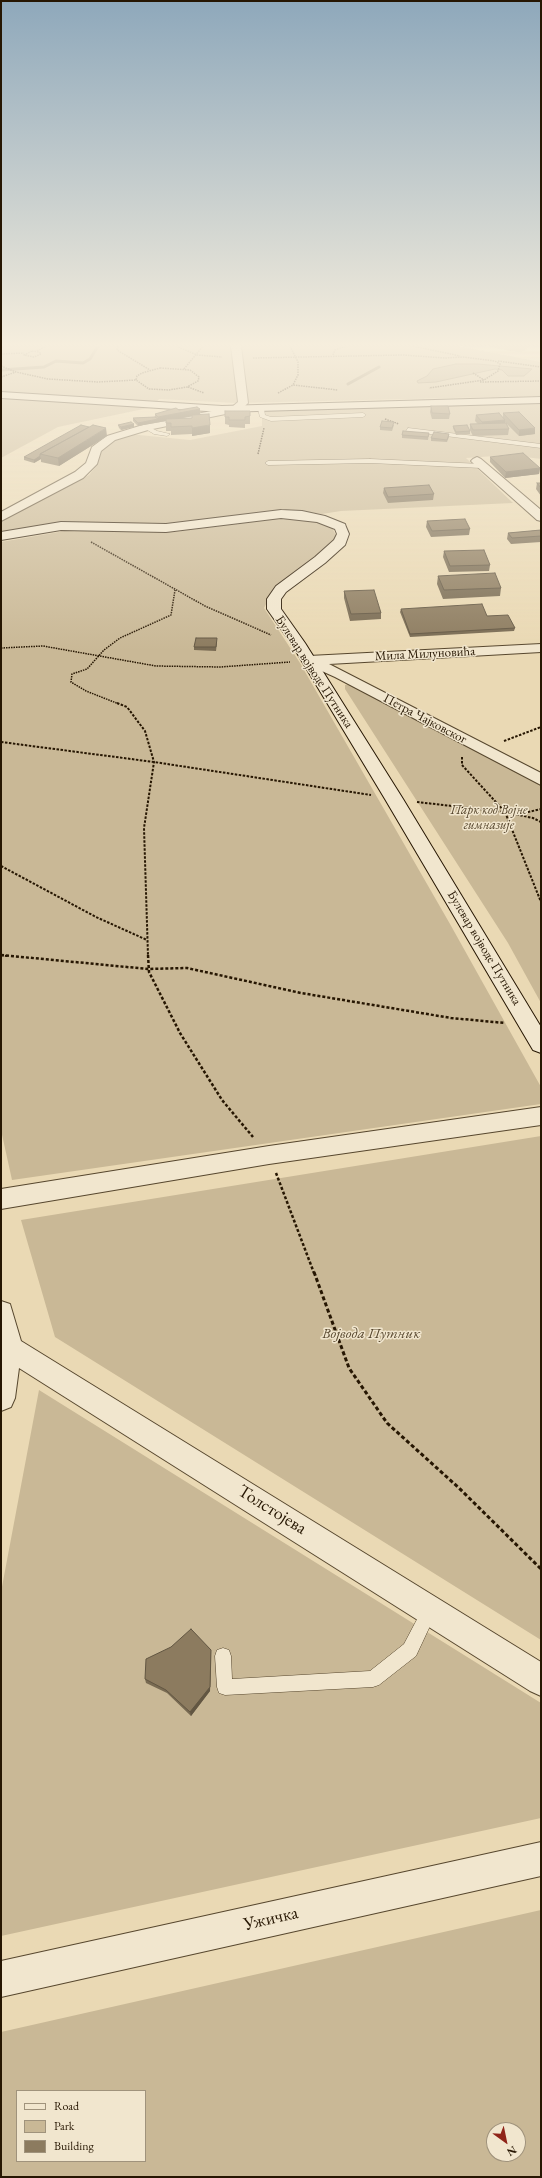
<!DOCTYPE html>
<meta charset="utf-8">
<style>
body{margin:0}
#map{position:relative;width:542px;height:2178px;overflow:hidden;background:#ead9b4;font-family:"EB Garamond",serif}
canvas{display:block}
.frame{position:absolute;inset:0;border:2px solid #261602;pointer-events:none}
.legend{position:absolute;left:16px;top:2090px;width:130px;height:72px;box-sizing:border-box;background:#f1e6ce;border:1px solid #a0937c;margin:0;padding:5px 7px;list-style:none;font-size:12px;color:#261602}
.legend li{display:flex;align-items:center;gap:8px;height:20px}
.legend b{width:20px;border:1px solid #a0937c}
.north{position:absolute;left:486px;top:2122px;width:40px;height:40px;box-sizing:border-box;background:#f1e6ce;border:1px solid #a0937c;border-radius:50%;rotate:147deg;font-size:11px;font-weight:700;line-height:16px;text-align:center;color:#261602}
.north::after{content:'';display:block;margin:auto;width:14px;height:18px;background:#8f2418;clip-path:polygon(50% 0,100% 100%,50% 72%,0 100%)}
</style>
<div id="map">
<canvas width="542" height="2178"></canvas>
<div class="frame"></div>
<ul class="legend">
<li><b style="height:5px;background:#f1e6ce"></b>Road</li>
<li><b style="height:11px;background:#c9b896"></b>Park</li>
<li><b style="height:11px;background:#8c7b5f"></b>Building</li>
</ul>
<div class="north">N</div>
</div>
<script>
const c = document.querySelector('canvas').getContext('2d');
c.lineJoin = 'round';
function paint(path, color) {
  c.fillStyle = color;
  c.fill(path, 'evenodd');
}
function toPath(rows) {
  const path = new Path2D();
  for (const r of rows) {
    path.moveTo(r[0], r[1]);
    for (let i = 2; i < r.length; i += 2) path.lineTo(r[i], r[i + 1]);
  }
  return path;
}
function trace(path, color, width, dash) {
  c.strokeStyle = color;
  c.lineWidth = width;
  c.lineCap = dash ? 'butt' : 'round';
  c.setLineDash(dash || []);
  c.stroke(path);
}
function drawText(font, color, halo, rows, align = 'center') {
  c.font = font + ' "EB Garamond",serif';
  c.lineWidth = 3;
  c.setLineDash([]);
  c.textBaseline = 'middle';
  c.strokeStyle = halo;
  c.fillStyle = color;
  for (const [text, x, y, turn = 0] of rows) {
    c.save();
    c.translate(x, y);
    c.rotate((+turn || 0) * Math.PI / 180);
    c.textAlign = isNaN(turn) ? turn : align;
    if (halo) c.strokeText(text, 0, 0);
    c.fillText(text, 0, 0);
    c.restore();
  }
}
paint(toPath([
 [1,346,458,346,541,362,541,396,236,403,159,399,153,407,58,427,1,458],
 [486,346,531,346,521,353],
 [541,402,541,459,509,455,466,458,513,503,341,511,322,514,287,511,159,526,65,523,1,533,1,521,89,475,97,465,102,450,112,441,129,434,190,440,262,426,262,418,256,410],
 [282,518,310,520,331,526,337,537,331,546,272,592,264,608,300,663,450,924,541,1087,541,1104,12,1180,1,1130,1,542,76,529,174,532],
 [350,684,541,785,541,1003,508,943,345,689,345,685],
 [541,1136,541,1640,55,1337,21,1220],
 [39,1390,541,1703,541,1818,1,1936,1,1592],
 [541,1910,541,2177,1,2177,1,2032],
 [17,2091,145,2091,145,2161,17,2161],
 [494,2130,518,2130,518,2154,494,2154]
]), '#c9b896');
const water = toPath([
 [456,364,478,364,532,369,524,376,508,376,502,370,495,369,436,382,418,383,417,381,427,376,433,369,456,364]
]);
paint(water, '#a79777');
trace(water, '#736348', 1);
trace(toPath([
 [1,370,44,367,56,361,83,363,90,359,98,346],
 [348,384,379,367]
]), '#736348', 3);
const lane = toPath([
 [261,407,264,409,265,415,271,417,363,413,366,415,363,417,271,421,260,417,258,409,261,407],
 [144,426,148,426,157,431,170,434,167,436,154,434,144,428,144,426],
 [408,428,541,444,541,448,406,431,408,428],
 [370,459,482,464,485,466,482,468,370,463,268,465,265,463,268,461,370,459],
 [429,1603,434,1606,437,1611,416,1656,379,1685,373,1687,225,1695,219,1693,217,1687,215,1656,217,1650,223,1648,229,1650,231,1656,232,1679,370,1671,404,1644,424,1606,429,1603]
]);
const street = toPath([
 [231,346,241,346,248,403,240,411,148,430,115,440,101,451,97,464,83,478,1,521,1,512,75,472,86,463,92,447,107,436,146,424,232,407,238,402,231,346],
 [477,457,481,459,541,510,541,521,537,520,473,463,471,461,473,459,477,457],
 [541,644,541,652,329,664,541,773,541,785,335,677,304,663,302,660,304,657,309,656,541,644],
 [541,1107,541,1125,269,1164,1,1209,1,1189,269,1146,541,1107],
 [1,1301,10,1304,21,1341,541,1662,541,1696,530,1691,19,1368,15,1398,11,1407,1,1411,1,1301],
 [541,1842,541,1876,1,1997,1,1961,541,1842]
]);
const secondary = toPath([
 [1,392,222,406,541,397,541,403,222,412,1,398,1,392],
 [281,510,302,511,325,516,345,524,346,527,349,534,345,545,325,563,286,592,281,599,281,609,305,643,403,799,541,1027,541,1053,533,1050,385,799,291,643,267,609,267,599,276,586,315,557,334,540,337,534,335,529,317,522,281,518,166,532,61,530,1,540,1,532,61,522,166,524,281,510]
]);
trace(lane, '#57472e', 1);
trace(street, '#57472e', 2);
trace(secondary, '#261602', 2);
trace(toPath([
 [118,346,117,350,150,370],
 [176,346,197,355,222,357],
 [290,346,298,362,298,375,293,385,338,390],
 [413,346,460,356],
 [1,350,2,347],
 [32,351,39,352,41,354,34,357,24,355,32,351],
 [37,351,46,346],
 [1,354,24,353],
 [333,355,335,350,346,346],
 [253,358,403,355,445,358,463,357,495,361,500,364,498,371,484,380,429,388],
 [498,361,541,367],
 [1,366,16,372,48,379,98,382,136,380],
 [160,368,190,370,199,377,198,381,187,387,169,390,149,389,136,380,137,376,142,373,160,368],
 [184,369,203,346],
 [473,373,484,380],
 [1,377,16,372],
 [480,382,541,381],
 [188,387,204,393],
 [278,393,293,385],
 [385,419,399,424],
 [258,454,264,428],
 [91,542,205,606,271,635],
 [1,648,43,646,156,666,220,667,290,662],
 [119,704,86,691,71,682,72,674,87,669,104,650,120,638,171,615,175,590]
]), '#261602', 1.5, [1.5, 1]);
trace(toPath([
 [117,703,127,707,145,731,154,762,144,828,148,956],
 [504,741,541,727],
 [1,742,154,762,371,795],
 [462,757,462,765,505,812,541,902],
 [417,802,505,812,533,818,541,822],
 [520,814,541,809],
 [1,866,96,917,147,940],
 [1,955,7,956]
]), '#261602', 2, [2.5, 1.5]);
trace(toPath([
 [1,955,148,969,187,968,301,993,451,1018,505,1023],
 [148,955,149,972,180,1033,222,1100,253,1137],
 [276,1173,314,1273]
]), '#261602', 2.5, [3, 2]);
trace(toPath([
 [314,1272,349,1368,387,1423,459,1488,541,1569]
]), '#261602', 3, [4, 2.5]);
paint(lane, '#f1e6ce');
paint(street, '#f1e6ce');
paint(secondary, '#f1e6ce');
paint(toPath([
 [431,406,450,414,449,419,432,419,430,412],
 [200,409,200,414,210,433,192,436,192,434,171,435,171,431,166,431,166,421,138,426,133,421,133,418,155,417,155,414,179,410],
 [192,416,192,418,176,419],
 [225,411,250,411,250,424,245,424,245,428,229,427,229,425,225,424],
 [503,413,535,434,519,436,505,422,505,423,509,429,508,435,473,436,470,430,470,424,478,424,475,421,476,415,503,417],
 [134,424,134,427,121,430,119,428,118,425],
 [394,425,392,431,380,430,380,427],
 [453,426,470,431,470,434,456,435,453,428],
 [429,433,428,440,402,438,402,435],
 [449,434,449,437,447,442,431,441,431,438],
 [107,436,59,466,41,462,41,459,34,463,24,460,24,457],
 [490,457,540,468,539,474,505,478,490,462],
 [537,483,541,483,541,496,536,489],
 [384,488,434,494,433,500,388,503,383,493],
 [427,521,470,529,469,535,431,537,426,527],
 [541,530,541,542,511,544,507,539,508,533],
 [444,551,490,565,489,571,449,572,443,557],
 [438,576,501,588,500,596,443,599,437,584],
 [344,591,381,613,381,619,350,621,344,598],
 [401,609,487,616,515,628,514,631,410,637,400,612],
 [217,642,216,651,194,650,194,647],
 [171,1647,211,1654,210,1691,191,1716,167,1693,146,1683,145,1679]
]), '#786a52');
paint(toPath([
 [200,409,200,415,138,426,138,423,158,419,158,417],
 [505,420,505,426,481,428,482,422],
 [134,424,134,427,121,430,121,427],
 [210,425,210,433,192,436,192,428],
 [106,428,107,436,59,466,58,458],
 [535,428,535,434,519,436,519,430],
 [40,456,41,459,34,463,34,460],
 [540,468,539,474,505,478,506,472],
 [211,1650,211,1654,210,1691,191,1716,190,1712]
]), '#625642');
const building = toPath([
 [431,406,448,406,450,414,432,413,431,406],
 [197,407,200,409,158,417,155,414,176,408,179,410,197,407],
 [225,411,250,411,250,416,245,417,245,420,229,420,229,417,225,417,225,411],
 [519,412,535,428,519,430,503,413,519,412],
 [499,413,505,420,482,422,476,415,499,413],
 [209,414,210,425,192,428,192,426,171,427,171,423,166,423,166,419,192,418,192,415,209,414],
 [155,417,158,419,138,423,133,418,155,417],
 [382,421,394,422,392,428,380,427,382,421],
 [131,422,134,424,121,427,118,425,131,422],
 [506,423,509,429,473,430,470,424,506,423],
 [81,425,89,427,40,454,40,456,34,460,24,457,81,425],
 [93,425,106,428,58,458,40,454,93,425],
 [467,425,470,431,456,432,453,426,467,425],
 [403,431,429,433,428,437,402,435,403,431],
 [434,432,449,434,447,440,431,438,434,432],
 [523,453,540,468,506,472,490,457,523,453],
 [537,483,541,483,541,488,537,483],
 [429,485,434,494,388,497,384,488,429,485],
 [465,519,470,529,432,531,427,521,465,519],
 [541,530,541,536,512,538,508,533,541,530],
 [484,550,490,565,450,566,444,551,484,550],
 [495,573,501,588,444,590,438,576,495,573],
 [374,590,381,613,351,614,344,591,374,590],
 [482,604,487,616,508,615,515,628,410,634,401,609,482,604],
 [196,638,217,638,216,647,194,647,196,638],
 [191,1629,211,1650,210,1687,190,1712,166,1690,145,1679,146,1659,171,1647,191,1629]
]);
paint(building, '#8c7b5f');
trace(building, '#625642', 1);
const sky = c.createLinearGradient(0, 0, 0, 651);
sky.addColorStop(0, '#8ea8bb');
sky.addColorStop(0.53, '#f6eedd');
sky.addColorStop(1, '#f6eedd00');
c.fillStyle = sky;
c.fillRect(0, 0, 542, 651);
drawText('13px', '#261602', '#f1e6ce', [
 ["Мила Милуновића",425,654,-3],
 ["Булевар војводе Путника",314,672,57],
 ["Петра Чајковског",425,719,28],
 ["Булевар војводе Путника",484,948,59]
]);
drawText('italic 13px', '#57472e', '#f1e6ce', [
 ["Парк код Војне",489,810],
 ["гимназије",489,825]
]);
drawText('italic 15px', '#57472e', '#f1e6ce', [
 ["Војвода Путник",371,1334]
]);
drawText('18px', '#261602', '#f1e6ce', [
 ["Толстојева",272,1510,32],
 ["Ужичка",271,1919,-13]
]);
</script>
